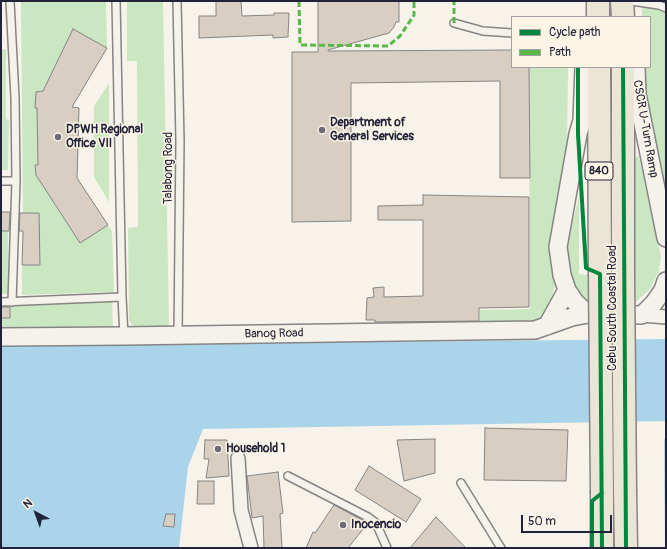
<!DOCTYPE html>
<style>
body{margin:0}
#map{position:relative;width:667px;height:549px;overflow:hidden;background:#f7f3ea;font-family:Pangolin,sans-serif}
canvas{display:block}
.frame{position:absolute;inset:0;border:2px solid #22223b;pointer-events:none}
.legend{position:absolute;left:511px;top:16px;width:140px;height:52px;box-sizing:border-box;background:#fcf5e5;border:1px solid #a5a1a1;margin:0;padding:5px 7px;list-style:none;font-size:12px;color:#22223b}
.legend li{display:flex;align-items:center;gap:8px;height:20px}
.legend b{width:20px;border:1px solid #a5a1a1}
.north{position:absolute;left:16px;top:493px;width:40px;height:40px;-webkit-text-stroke:3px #fcf5e5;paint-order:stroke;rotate:319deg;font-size:11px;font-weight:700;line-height:16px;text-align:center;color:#22223b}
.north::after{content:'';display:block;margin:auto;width:14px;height:18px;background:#22223b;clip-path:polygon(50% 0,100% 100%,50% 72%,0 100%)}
.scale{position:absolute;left:521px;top:515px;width:91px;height:18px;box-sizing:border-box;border:2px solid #22223b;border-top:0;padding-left:5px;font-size:12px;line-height:14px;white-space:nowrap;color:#22223b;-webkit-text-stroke:3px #fcf5e5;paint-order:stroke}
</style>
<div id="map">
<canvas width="667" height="549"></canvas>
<div class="frame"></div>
<ul class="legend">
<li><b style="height:5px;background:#00873e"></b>Cycle path</li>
<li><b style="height:5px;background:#58b947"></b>Path</li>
</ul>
<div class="north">N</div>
<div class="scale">50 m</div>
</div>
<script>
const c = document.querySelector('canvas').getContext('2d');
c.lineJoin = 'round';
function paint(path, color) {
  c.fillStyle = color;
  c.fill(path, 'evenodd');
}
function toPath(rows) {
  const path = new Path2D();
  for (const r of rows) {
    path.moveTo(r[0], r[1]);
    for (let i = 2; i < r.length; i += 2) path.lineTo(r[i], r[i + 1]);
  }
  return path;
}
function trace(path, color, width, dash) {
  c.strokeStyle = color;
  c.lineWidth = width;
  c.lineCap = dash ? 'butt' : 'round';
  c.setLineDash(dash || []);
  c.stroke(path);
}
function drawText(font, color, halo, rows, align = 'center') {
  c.font = font + ' Pangolin,sans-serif';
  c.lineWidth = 3;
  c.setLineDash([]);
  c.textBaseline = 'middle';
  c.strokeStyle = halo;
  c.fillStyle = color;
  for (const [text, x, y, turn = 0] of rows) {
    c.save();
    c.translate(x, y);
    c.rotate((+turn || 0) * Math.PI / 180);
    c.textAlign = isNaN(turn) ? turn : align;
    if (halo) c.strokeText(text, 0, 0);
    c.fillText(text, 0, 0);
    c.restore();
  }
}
paint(toPath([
 [21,1,106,1,107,48,72,107,79,108,78,170,72,170,112,231,114,292,22,295,22,265,39,214,23,213],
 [127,1,163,1,169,326,133,326,129,320,128,228,138,227,137,61,127,61],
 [642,1,666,1,666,205,643,91,643,67,650,67,650,17,642,17],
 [6,49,6,119,9,120,8,170,1,170,1,50],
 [529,67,568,67,567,150,551,249,552,271,555,283,553,294,549,308,540,318,530,322,480,323,480,310,530,309],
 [109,83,109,202,94,177,94,106],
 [639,156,661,256,659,271,650,289,635,303,633,157],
 [579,195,579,274,588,275,588,301,578,294,569,279,565,256],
 [1,231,8,231,8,294,1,294],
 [112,302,113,327,1,329,1,318,10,318,10,305]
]), '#cae7c2');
paint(toPath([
 [666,339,666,421,203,429,188,467,179,548,1,548,1,346],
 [664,439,666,439,666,548,665,548]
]), '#a9d4e9');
const building = toPath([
 [216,1,241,1,242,16,274,15,274,13,289,13,288,37,273,38,273,35,199,38,199,16,216,16,216,1],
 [318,1,399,1,399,22,396,22,394,27,389,33,328,50,328,51,512,50,512,67,529,67,530,178,500,178,500,81,351,83,351,221,292,222,292,52,318,52,318,1],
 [73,29,107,48,72,107,79,108,77,178,108,225,80,243,36,175,35,165,38,165,37,108,35,108,36,92,43,91,73,29],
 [423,195,529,197,529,307,479,308,479,321,375,322,375,320,366,320,367,298,374,297,373,288,384,287,384,297,423,296,423,220,378,220,378,206,423,205,423,195],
 [1,212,10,212,9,231,1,231,1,212],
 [20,213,39,213,40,265,22,265,23,231,19,231,20,213],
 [1,307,10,307,10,318,1,318,1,307],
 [485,428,568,430,566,481,484,480,485,428],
 [435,439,435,473,404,481,397,440,435,439],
 [205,440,227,440,229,476,206,478,209,459,204,459,205,440],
 [369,466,421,499,406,522,355,490,369,466],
 [278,472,283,513,280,514,282,548,264,548,263,516,252,518,247,476,278,472],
 [198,481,214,481,214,504,197,504,198,481],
 [334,505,368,523,348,548,306,548,313,532,315,533,334,505],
 [166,514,175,514,174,527,163,526,166,514],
 [436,517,466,548,410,548,436,517]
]);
paint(building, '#d8cec2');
trace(building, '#868485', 1);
const service = toPath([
 [10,1,15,98,16,181,12,302],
 [116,1,122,297,124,336],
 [177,1,180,141,178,335],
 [631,1,659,5,666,8],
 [454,23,483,31,512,33],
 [1,181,16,181],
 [1,302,122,297],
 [288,476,368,517,376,523,387,548],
 [461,483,501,548]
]);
const minor = toPath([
 [642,315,666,317],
 [238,458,241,510,251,548]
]);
const tertiary = toPath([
 [584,67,582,120,578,134,558,247,562,275,567,290,575,302,588,314],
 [636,67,637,94,666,238],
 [547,326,567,290],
 [1,337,124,336,535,330,572,317,588,314,642,315,654,303,663,290,666,281]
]);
const trunk = toPath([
 [598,1,598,17],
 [622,1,623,17],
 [599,67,600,274],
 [623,67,623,274],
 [625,492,626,548],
 [602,493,602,548]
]);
trace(service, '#868485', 10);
trace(minor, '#868485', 16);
trace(tertiary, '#868485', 20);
trace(trunk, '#868485', 25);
trace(service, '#f5f2ec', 7);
trace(minor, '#f5f2ec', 13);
trace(tertiary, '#f5f2ec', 17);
trace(trunk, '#eae5d5', 22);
const trunkBridge = toPath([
 [600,274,602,493],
 [623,274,625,492]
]);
trace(trunkBridge, '#868485', 25, []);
trace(trunkBridge, '#eae5d5', 22);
trace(toPath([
 [299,1,300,45,388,46,400,36,414,15,414,1],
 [454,23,454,1]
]), '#58b947', 3, [6, 3]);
trace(toPath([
 [578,67,578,134,586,268,600,274,602,548],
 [623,67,626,548],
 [592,548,592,501,602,493]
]), '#00873e', 4);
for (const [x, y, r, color] of [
 [322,130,4,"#6d6b78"],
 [58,137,4,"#6d6b78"],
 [218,449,4,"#6d6b78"],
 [343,525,4,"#6d6b78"]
]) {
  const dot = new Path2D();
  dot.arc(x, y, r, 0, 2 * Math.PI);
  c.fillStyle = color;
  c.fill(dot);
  trace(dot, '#fcf5e5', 1.5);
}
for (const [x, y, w] of [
 [599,171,28]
]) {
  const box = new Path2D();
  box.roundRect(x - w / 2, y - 9, w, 18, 3);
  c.fillStyle = '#fcf5e5';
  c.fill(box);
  trace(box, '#22223b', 1);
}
drawText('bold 11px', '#22223b', null, [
 ["840",599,171]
]);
drawText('bold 12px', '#22223b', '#fcf5e5', [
 ["Department of",330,123],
 ["General Services",330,137],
 ["DPWH Regional",66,130],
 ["Office VII",66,144],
 ["Household 1",226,449],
 ["Inocencio",351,525]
], 'left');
drawText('12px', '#22223b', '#fcf5e5', [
 ["CSCR U-Turn Ramp",645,129,80],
 ["Talabong Road",169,168,-90],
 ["Cebu South Coastal Road",613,308,-90],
 ["Banog Road",274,334,-1]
]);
</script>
